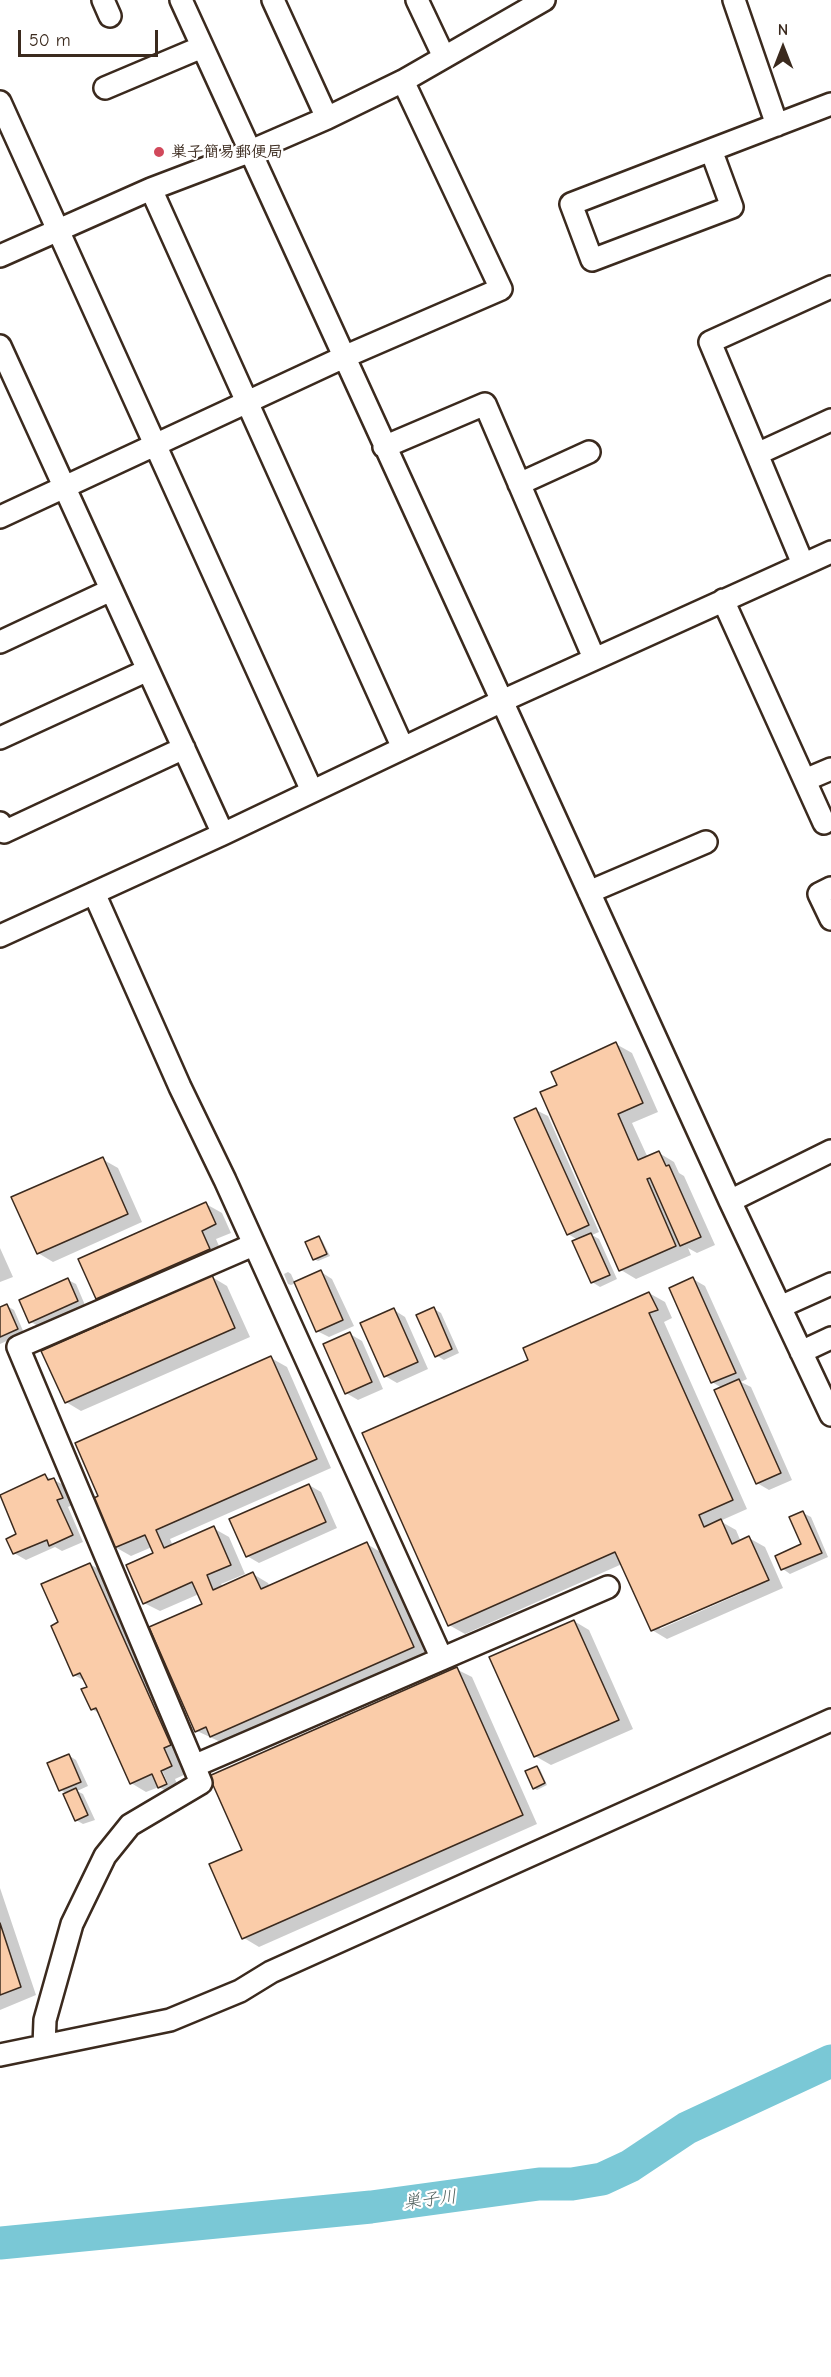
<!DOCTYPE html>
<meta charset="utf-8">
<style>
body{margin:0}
#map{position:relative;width:831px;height:2377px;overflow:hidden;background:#fff;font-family:"Comic Neue",sans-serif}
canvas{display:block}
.north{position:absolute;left:753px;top:18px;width:60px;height:60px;-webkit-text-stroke:4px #fff;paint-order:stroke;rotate:0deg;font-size:16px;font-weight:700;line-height:24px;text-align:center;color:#3b2a1e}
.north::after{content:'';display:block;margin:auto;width:21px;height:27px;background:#3b2a1e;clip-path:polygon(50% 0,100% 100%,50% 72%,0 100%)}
.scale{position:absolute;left:18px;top:30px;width:140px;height:27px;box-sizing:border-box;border:3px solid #3b2a1e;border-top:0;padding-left:8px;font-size:18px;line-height:21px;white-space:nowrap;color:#3b2a1e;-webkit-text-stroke:4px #fff;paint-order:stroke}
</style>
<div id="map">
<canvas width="831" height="2377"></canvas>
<div class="north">N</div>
<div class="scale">50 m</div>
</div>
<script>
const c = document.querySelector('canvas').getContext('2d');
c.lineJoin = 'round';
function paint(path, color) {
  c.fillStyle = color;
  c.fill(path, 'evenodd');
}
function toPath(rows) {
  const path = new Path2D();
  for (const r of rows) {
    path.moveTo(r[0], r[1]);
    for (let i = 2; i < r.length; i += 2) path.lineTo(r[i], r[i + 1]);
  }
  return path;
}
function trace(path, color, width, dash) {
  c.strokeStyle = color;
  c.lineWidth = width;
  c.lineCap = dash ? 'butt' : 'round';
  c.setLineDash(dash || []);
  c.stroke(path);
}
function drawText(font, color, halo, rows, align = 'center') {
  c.font = font + ' "Comic Neue","Klee One",sans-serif';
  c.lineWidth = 4.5;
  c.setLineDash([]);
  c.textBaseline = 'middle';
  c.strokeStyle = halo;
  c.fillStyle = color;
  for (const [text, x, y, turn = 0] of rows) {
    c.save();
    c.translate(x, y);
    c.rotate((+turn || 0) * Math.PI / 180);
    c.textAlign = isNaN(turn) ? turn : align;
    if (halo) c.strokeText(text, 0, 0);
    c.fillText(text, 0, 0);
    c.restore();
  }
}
paint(toPath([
 [616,1044,632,1053,658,1112,632,1123,648,1158,659,1153,674,1162,679,1173,684,1176,715,1245,697,1253,688,1248,691,1255,636,1279,621,1270,559,1086],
 [536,1110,548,1116,599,1232,592,1235,599,1239,617,1279,600,1287,592,1282,578,1240,568,1234],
 [102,1159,118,1168,142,1222,53,1262,38,1253],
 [206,1204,222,1213,231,1233,216,1239,224,1258,113,1307,97,1298,80,1260],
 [319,1238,322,1240,330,1256,318,1261,314,1259],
 [0,1248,13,1277,0,1282],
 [288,1272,291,1274,295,1283,321,1272,332,1279,354,1326,329,1337,317,1331,296,1283,291,1285,288,1284,284,1274],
 [212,1277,227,1286,250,1337,81,1411,66,1402],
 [693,1279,705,1286,747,1379,741,1382,751,1387,792,1480,769,1490,757,1483,722,1388,712,1382,671,1289],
 [68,1280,76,1284,85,1305,38,1326,31,1322],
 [649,1293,665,1302,672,1318,664,1322,747,1509,720,1521,736,1530,741,1542,749,1538,765,1547,783,1588,667,1639,652,1630,622,1564,465,1634,449,1625,530,1361],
 [741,1591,742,1593,660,1629,660,1626],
 [7,1306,14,1310,24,1333,0,1344,0,1309],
 [434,1309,441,1313,459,1353,444,1360,436,1355],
 [394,1310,405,1317,428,1369,397,1383,385,1376],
 [350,1334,362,1341,383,1389,358,1400,346,1393],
 [271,1358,287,1367,331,1468,170,1539,173,1546,213,1528,229,1537,245,1574,221,1584,223,1587,253,1574,268,1583,270,1587,367,1544,382,1553,428,1656,227,1745,197,1731,204,1604,199,1594,160,1611,144,1603,155,1554,152,1547,131,1556,115,1547],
 [45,1476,66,1486,74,1504,68,1507,83,1542,62,1551,55,1547,26,1560,14,1553],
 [309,1485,321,1492,337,1528,259,1563,247,1556],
 [803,1513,811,1517,828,1557,790,1574,783,1569,777,1557,803,1545],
 [90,1564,105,1573,186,1753,178,1757,186,1774,175,1779,181,1793,175,1796,159,1787,146,1792,131,1783,100,1714,92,1709,85,1681,74,1675,60,1623],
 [159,1763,168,1784,165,1784,157,1764],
 [574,1621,589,1630,633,1729,551,1765,535,1756],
 [456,1669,472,1677,537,1824,259,1947,244,1938],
 [68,1755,76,1760,88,1786,77,1791,83,1794,95,1820,83,1824,76,1820,67,1794,61,1790,49,1764],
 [537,1767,540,1769,547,1785,537,1790,534,1788],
 [0,1888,36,1995,0,2010]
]), '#0003');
trace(toPath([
 [0,2243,371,2207,539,2184,572,2184,602,2179,630,2166,687,2128,831,2061]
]), '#7ac8d6', 33);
const building = toPath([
 [616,1042,643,1103,618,1114,638,1160,659,1151,666,1166,669,1165,701,1237,680,1246,650,1178,647,1179,676,1246,619,1271,540,1092,557,1085,551,1072,616,1042],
 [536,1108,589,1225,567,1235,514,1118,536,1108],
 [103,1157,128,1214,37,1254,11,1197,103,1157],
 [206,1202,216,1224,202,1231,210,1249,96,1299,78,1259,206,1202],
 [591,1233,610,1275,591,1283,572,1241,591,1233],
 [319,1236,327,1254,313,1260,305,1242,319,1236],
 [321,1270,343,1320,316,1332,294,1282,321,1270],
 [212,1275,235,1328,65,1403,41,1351,212,1275],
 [693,1277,736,1373,711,1383,669,1288,693,1277],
 [68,1278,78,1301,29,1323,19,1300,68,1278],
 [649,1292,658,1310,649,1313,733,1500,699,1515,704,1527,721,1519,732,1544,749,1536,769,1580,651,1631,615,1552,448,1626,362,1433,528,1360,523,1348,649,1292],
 [7,1304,18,1329,0,1337,0,1307,7,1304],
 [434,1307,452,1349,435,1357,416,1315,434,1307],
 [394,1308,418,1362,384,1377,360,1323,394,1308],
 [350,1332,372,1382,345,1394,323,1344,350,1332],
 [271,1356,317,1459,156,1530,164,1548,214,1526,231,1565,207,1575,213,1590,253,1572,261,1589,367,1542,414,1647,210,1737,206,1727,195,1732,149,1627,202,1604,192,1582,143,1604,126,1565,153,1553,145,1535,114,1548,92,1499,98,1496,75,1443,271,1356],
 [739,1379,781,1473,756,1484,714,1390,739,1379],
 [45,1474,48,1480,54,1478,63,1498,57,1500,73,1535,49,1546,47,1540,13,1554,6,1539,16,1534,0,1495,45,1474],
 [309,1484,326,1522,246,1557,229,1519,309,1484],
 [803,1511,822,1553,781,1570,775,1556,801,1544,789,1517,803,1511],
 [90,1563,171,1745,164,1748,172,1766,161,1771,167,1784,158,1788,152,1774,130,1784,96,1708,91,1710,81,1689,87,1687,80,1673,73,1676,51,1626,58,1622,41,1584,90,1563],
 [574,1620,619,1720,534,1757,489,1657,574,1620],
 [457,1667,523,1815,242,1939,209,1864,242,1850,209,1776,457,1667],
 [69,1754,81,1782,59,1791,47,1763,69,1754],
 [537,1766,545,1783,533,1789,525,1771,537,1766],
 [76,1788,88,1815,75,1821,63,1794,76,1788],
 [0,1923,21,1987,0,1995,0,1923]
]);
paint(building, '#facca9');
trace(building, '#3b2a1e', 1.5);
const minor = toPath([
 [103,0,110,16],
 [273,0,327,118],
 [417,0,444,57],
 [734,0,777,125],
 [105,88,202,47],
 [0,102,312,791],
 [711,150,732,207,592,260,571,204,711,150,831,104],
 [151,189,403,748],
 [0,256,151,189,251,151,327,118,403,81,544,0],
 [0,346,223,834],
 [384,447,485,404,594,658],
 [757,454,831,420],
 [519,484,589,452],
 [0,517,344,357,501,289,403,81],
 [831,552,502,701,730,1201,831,1415],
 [803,564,710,342,831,287],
 [723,600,824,823],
 [0,642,111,590],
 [0,738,148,670],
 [805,780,831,769],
 [0,823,4,832,184,748],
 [831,888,819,894,831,919],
 [589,892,706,842],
 [94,893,180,1087,225,1180,442,1659],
 [0,936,223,834,502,701,181,0],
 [730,1201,831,1151],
 [253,1245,18,1347,194,1766,608,1587],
 [780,1307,831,1284],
 [801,1352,831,1338],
 [44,2046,45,2020,72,1924,105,1856,130,1825,201,1783,194,1766],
 [0,2055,170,2020,240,1991,271,1972,831,1720]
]);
trace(minor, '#3b2a1e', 26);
trace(minor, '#fff', 21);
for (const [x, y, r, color] of [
 [159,152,6,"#d1495b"]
]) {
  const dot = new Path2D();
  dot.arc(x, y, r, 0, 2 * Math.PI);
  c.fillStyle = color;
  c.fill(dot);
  trace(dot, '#fff', 2);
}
drawText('bold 16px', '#3b2a1e', '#fff', [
 ["巣子簡易郵便局",171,152]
], 'left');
drawText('italic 18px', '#51615e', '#fff', [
 ["巣子川",430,2200,-7]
]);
</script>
